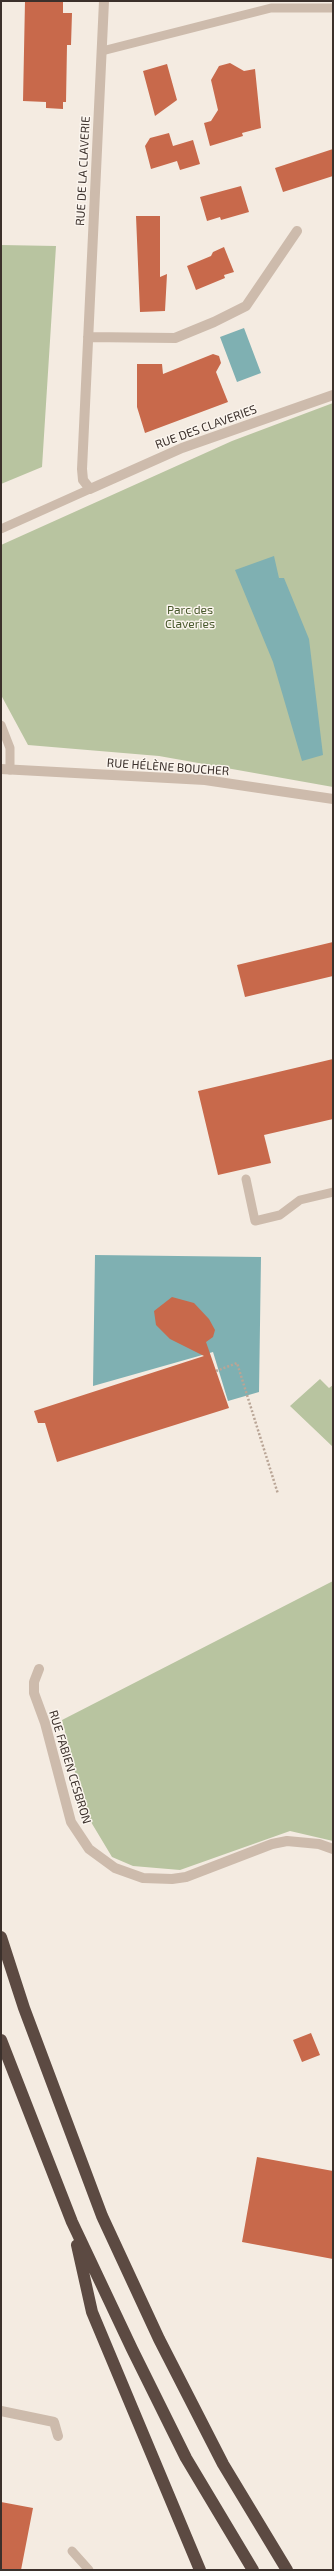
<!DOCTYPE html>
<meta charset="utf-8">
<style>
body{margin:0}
#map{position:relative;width:334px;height:2571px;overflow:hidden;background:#f4ebe1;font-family:"Exo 2",sans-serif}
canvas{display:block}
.frame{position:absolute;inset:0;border:2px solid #3b302b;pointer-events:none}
</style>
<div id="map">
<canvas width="334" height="2571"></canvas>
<div class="frame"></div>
</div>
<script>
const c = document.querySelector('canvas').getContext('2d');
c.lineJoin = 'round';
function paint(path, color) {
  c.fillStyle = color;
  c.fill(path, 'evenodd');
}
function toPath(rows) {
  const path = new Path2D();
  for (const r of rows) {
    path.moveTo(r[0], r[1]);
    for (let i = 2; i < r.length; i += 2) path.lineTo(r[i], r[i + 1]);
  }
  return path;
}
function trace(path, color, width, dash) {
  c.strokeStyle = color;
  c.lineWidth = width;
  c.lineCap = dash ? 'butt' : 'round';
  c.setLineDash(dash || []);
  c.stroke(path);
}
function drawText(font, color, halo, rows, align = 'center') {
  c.font = font + ' "Exo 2",sans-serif';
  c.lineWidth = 3;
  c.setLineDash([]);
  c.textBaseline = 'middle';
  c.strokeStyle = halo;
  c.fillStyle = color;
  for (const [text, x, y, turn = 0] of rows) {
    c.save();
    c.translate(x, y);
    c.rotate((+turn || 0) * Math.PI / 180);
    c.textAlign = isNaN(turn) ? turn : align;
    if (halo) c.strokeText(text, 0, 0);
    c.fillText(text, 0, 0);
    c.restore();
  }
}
paint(toPath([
 [1,245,56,246,42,467,1,484],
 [333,403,333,787,159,756,28,745,1,695,1,545,232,441],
 [320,1379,329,1388,333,1385,333,1447,290,1406],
 [333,1581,333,1841,290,1831,180,1870,133,1866,112,1857,85,1812,62,1720]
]), '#b8c4a0');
paint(toPath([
 [244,328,261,373,237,382,220,337],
 [274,556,279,578,284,578,309,639,323,755,302,761,273,662,235,570],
 [95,1255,261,1257,259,1392,228,1401,213,1352,93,1386]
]), '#7fb0b2');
paint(toPath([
 [25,1,63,1,63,13,72,13,71,45,67,45,66,102,63,102,63,109,46,108,46,102,23,101],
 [230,63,244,71,255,69,261,128,242,133,243,136,210,146,204,123,211,121,218,110,211,80,219,66],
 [167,64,177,100,155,116,143,71],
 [169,133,173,146,193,140,200,164,180,170,177,161,151,169,145,146,150,138],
 [333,149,333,176,283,192,275,168],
 [241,186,249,212,221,220,220,217,207,221,200,197],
 [136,216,160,216,160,277,167,274,165,311,140,312],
 [224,247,234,272,224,275,225,278,196,290,187,266,211,256,213,252],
 [213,354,219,356,221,363,216,372,228,402,145,433,137,407,137,364,162,364,163,374],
 [333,942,333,976,245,997,237,965],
 [333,1059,333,1119,264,1135,271,1163,218,1175,198,1091],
 [172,1297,194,1303,209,1319,215,1330,213,1337,206,1342,229,1408,57,1462,45,1423,38,1423,34,1411,204,1356,170,1339,156,1325,154,1311],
 [311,2033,320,2055,302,2062,293,2040],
 [257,2157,333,2171,333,2259,242,2242],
 [1,2502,33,2508,21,2570,1,2570]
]), '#c8694b');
trace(toPath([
 [216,1371,237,1363,278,1494]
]), '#b9a596', 2.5, [2, 2]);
trace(toPath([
 [102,51,271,8,333,8],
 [1,529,90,489],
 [1,725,10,748,10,770],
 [246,1179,255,1221,280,1215,300,1200,333,1192],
 [72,2551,89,2570]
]), '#cdbbac', 9);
trace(toPath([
 [104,1,82,469,83,480,90,489,182,448,333,395],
 [88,337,175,338,214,322,246,306,297,231],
 [1,769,205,780,333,799],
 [39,1669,34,1682,34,1693,45,1723,71,1822,89,1849,115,1868,143,1878,172,1879,186,1877,272,1844,287,1841,319,1844,333,1849],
 [1,2411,54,2422,58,2436]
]), '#cdbbac', 10);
trace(toPath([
 [1,1937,24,2008,102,2216,159,2339,223,2464,287,2570],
 [1,2040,72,2222,132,2349,186,2458,253,2570],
 [77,2245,92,2312,200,2570]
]), '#5c4a42', 12);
drawText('12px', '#3b302b', '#fbf5ee', [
 ["RUE DE LA CLAVERIE",83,171,-87],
 ["RUE DES CLAVERIES",206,427,-20],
 ["RUE HÉLÈNE BOUCHER",168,767,4],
 ["RUE FABIEN CESBRON",70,1767,73]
]);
drawText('12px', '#4a5a2e', '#fbf5ee', [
 ["Parc des",190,610],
 ["Claveries",190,624]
]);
</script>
